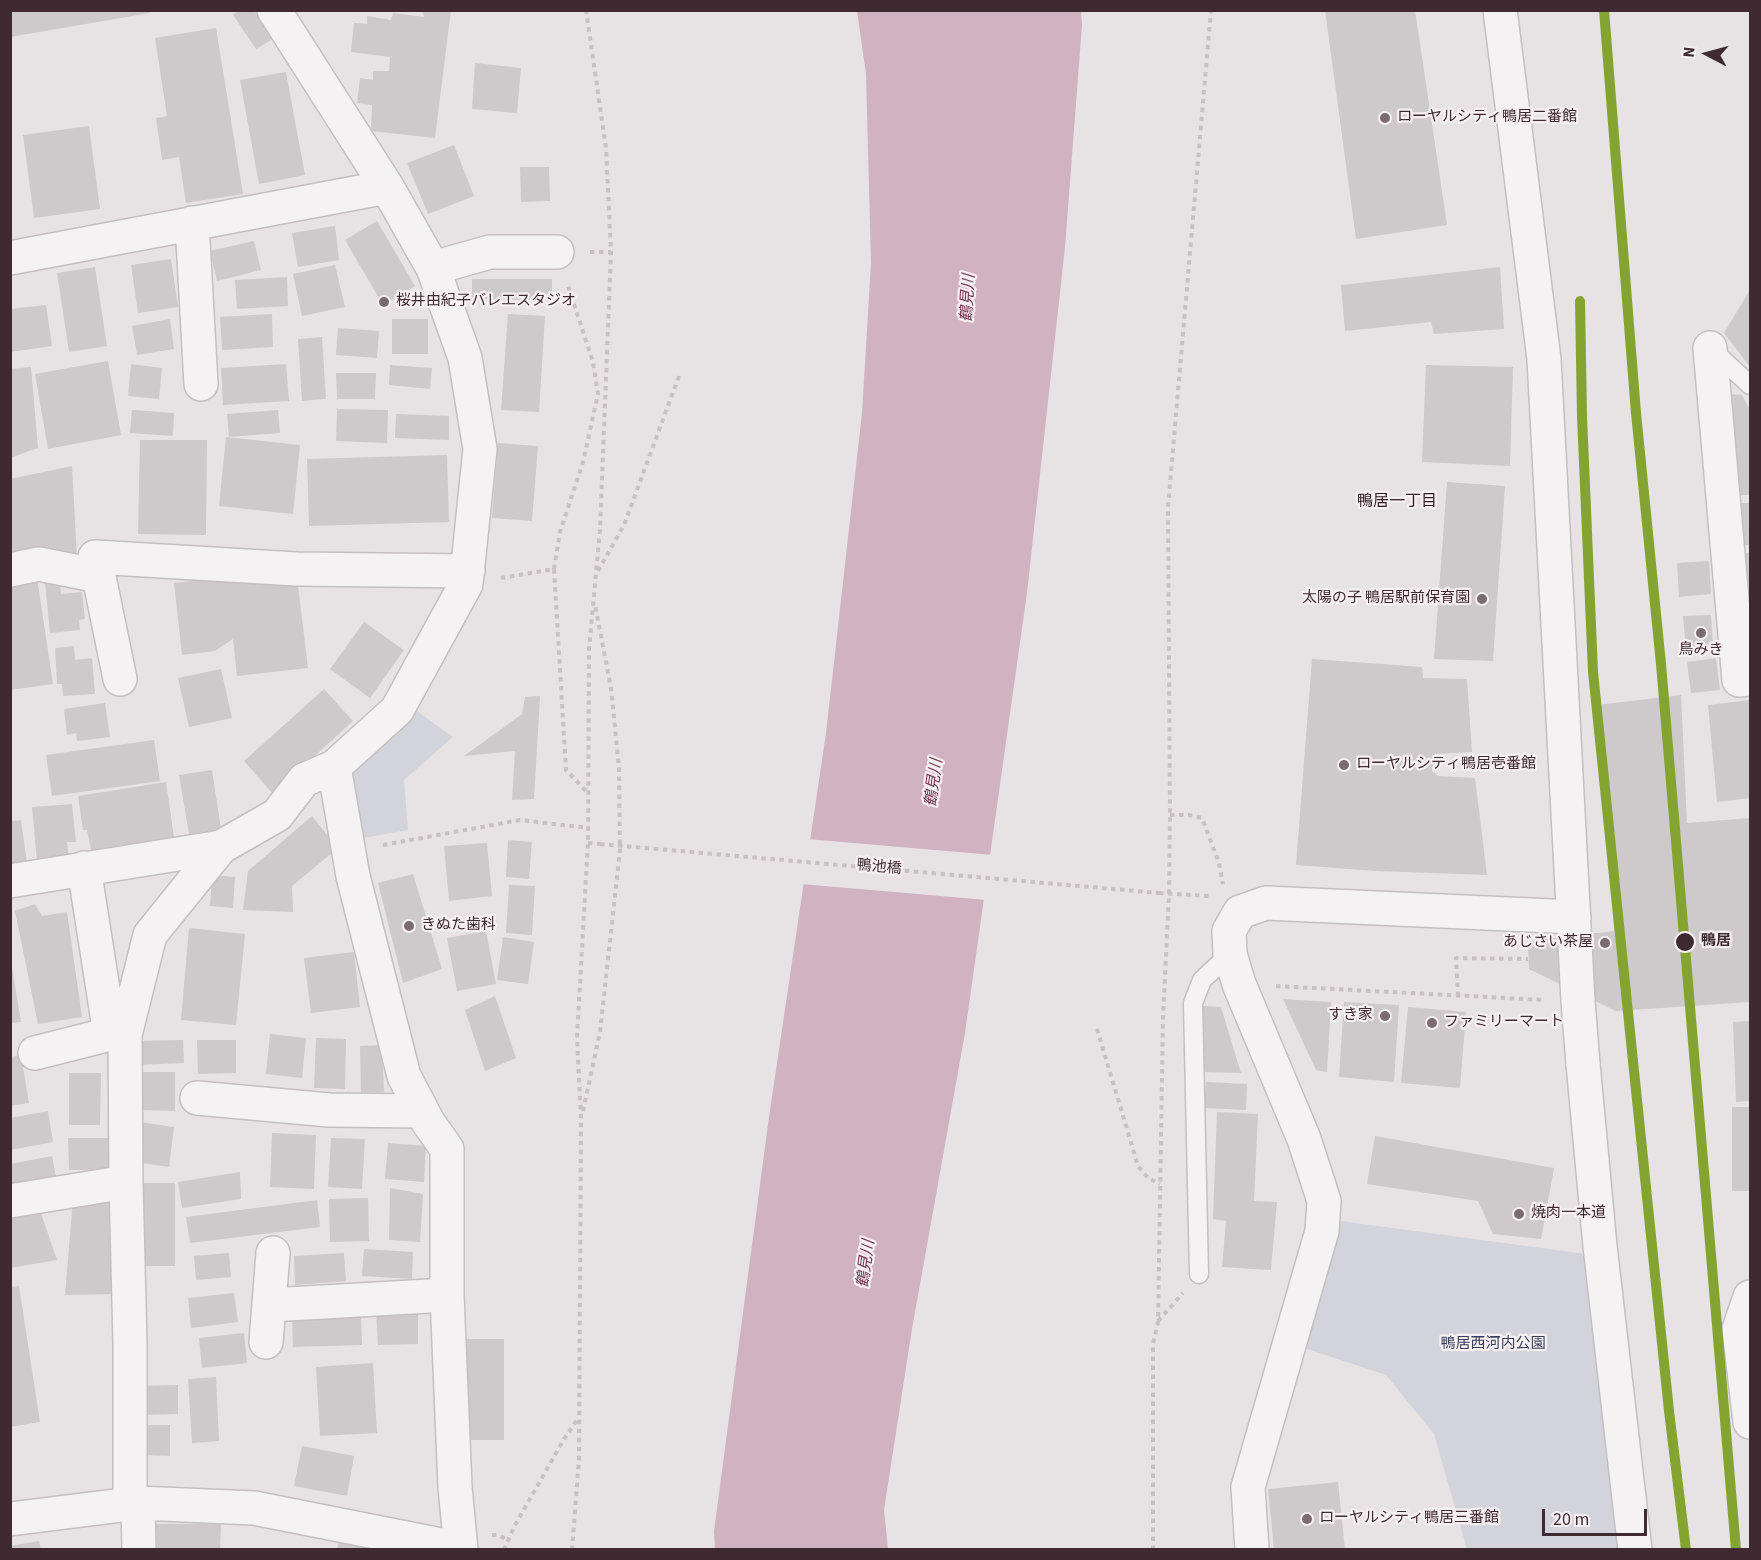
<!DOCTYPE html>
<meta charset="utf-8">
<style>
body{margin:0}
#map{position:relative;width:1761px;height:1560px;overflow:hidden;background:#e7e3e5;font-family:"Source Sans 3",sans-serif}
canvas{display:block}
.frame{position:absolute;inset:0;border:12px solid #402a32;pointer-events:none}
.north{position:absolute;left:1677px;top:24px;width:60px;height:60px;-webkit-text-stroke:4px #f7f0f3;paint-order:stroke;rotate:276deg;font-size:16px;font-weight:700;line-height:24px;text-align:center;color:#402a32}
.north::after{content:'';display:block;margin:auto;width:21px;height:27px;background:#402a32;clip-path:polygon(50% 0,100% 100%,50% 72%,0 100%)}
.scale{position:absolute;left:1542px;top:1509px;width:105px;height:27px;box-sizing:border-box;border:3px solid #402a32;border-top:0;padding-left:8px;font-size:18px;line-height:21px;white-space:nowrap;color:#402a32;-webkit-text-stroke:4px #f7f0f3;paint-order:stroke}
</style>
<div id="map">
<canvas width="1761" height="1560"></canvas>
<div class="frame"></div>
<div class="north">N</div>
<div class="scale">20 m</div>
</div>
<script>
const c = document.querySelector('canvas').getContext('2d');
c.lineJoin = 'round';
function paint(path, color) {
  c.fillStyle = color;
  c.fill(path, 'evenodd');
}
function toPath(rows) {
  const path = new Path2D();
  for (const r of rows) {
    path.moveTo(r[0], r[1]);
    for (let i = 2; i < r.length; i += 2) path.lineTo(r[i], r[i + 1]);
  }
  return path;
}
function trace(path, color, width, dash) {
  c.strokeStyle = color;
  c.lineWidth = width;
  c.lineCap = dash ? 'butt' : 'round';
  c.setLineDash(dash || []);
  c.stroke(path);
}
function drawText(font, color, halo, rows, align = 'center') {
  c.font = font + ' "Source Sans 3","Noto Sans JP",sans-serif';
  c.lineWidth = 4.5;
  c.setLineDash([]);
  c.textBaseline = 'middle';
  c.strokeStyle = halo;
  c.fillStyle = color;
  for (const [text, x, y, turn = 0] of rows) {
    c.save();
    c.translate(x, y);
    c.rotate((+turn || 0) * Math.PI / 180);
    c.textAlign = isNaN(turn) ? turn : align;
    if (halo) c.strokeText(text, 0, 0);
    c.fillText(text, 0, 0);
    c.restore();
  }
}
paint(toPath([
 [410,706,453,737,404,780,408,830,357,839,344,774],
 [1340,1221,1586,1254,1620,1549,1467,1549,1434,1434,1386,1375,1304,1348]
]), '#d3d3db');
paint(toPath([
 [857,11,1081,11,1082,25,1065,247,1027,593,965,1033,912,1329,884,1510,888,1549,715,1550,714,1531,769,1117,826,733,862,413,871,263,866,74]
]), '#d1b2c1');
paint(toPath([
 [807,839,993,855,987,900,801,884]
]), '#e7e3e5');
paint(toPath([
 [10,10,149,10,150,13,10,37],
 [239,10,254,10,273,39,256,49,233,15],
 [423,10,451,10,435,138,371,131,372,105,357,103,360,78,373,80,373,71,389,71,390,57,351,52,354,23,367,24,367,16,391,20,393,13,424,17],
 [1325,10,1415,10,1447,225,1356,239],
 [216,28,243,194,186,203,179,157,162,160,156,118,167,116,155,38],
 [475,63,521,68,517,113,472,109],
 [286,72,305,175,259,184,240,80],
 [89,126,100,209,34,218,23,135],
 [454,145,474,196,428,214,407,163],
 [520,167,549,167,550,201,521,202],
 [377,221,415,286,383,305,345,240],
 [335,226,339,260,298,267,292,233],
 [254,241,261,270,217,281,210,251],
 [171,259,178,307,138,313,131,265],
 [335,265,345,307,302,316,293,274],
 [95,267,107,346,69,352,57,273],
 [1500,267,1504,329,1434,334,1431,322,1345,331,1341,285],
 [287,277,288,306,237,309,235,280],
 [472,279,552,279,552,300,472,299],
 [1750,290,1750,367,1724,333],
 [46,305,52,346,10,352,10,309],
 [272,314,273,347,222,350,220,317],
 [508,314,545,316,539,412,501,410],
 [170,319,174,349,137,355,132,326],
 [392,319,428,319,428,354,392,354],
 [338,328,379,331,377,358,336,355],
 [322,337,326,399,302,401,298,339],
 [108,361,121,435,48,449,35,374],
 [131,364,162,368,159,399,128,396],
 [286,364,289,401,223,405,221,368],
 [390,365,432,368,430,389,389,385],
 [1426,365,1513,367,1510,466,1422,462],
 [31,367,38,448,10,458,10,369],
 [336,373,376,373,375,399,337,399],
 [1727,394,1742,395,1750,410,1750,495,1734,495],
 [337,409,388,410,387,443,336,441],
 [132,410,174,413,173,436,130,433],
 [278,410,280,433,229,437,227,414],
 [396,414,449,416,449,440,395,438],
 [226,437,300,445,293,514,219,506],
 [140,440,207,440,206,535,138,534],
 [498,443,538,446,532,521,492,518],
 [447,455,449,522,309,526,307,459],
 [72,466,77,558,15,563,10,539,10,479],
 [1447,482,1505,486,1493,661,1434,659],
 [1738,503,1750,503,1750,545,1738,545],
 [1744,553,1750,553,1750,583,1743,582],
 [1709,561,1711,594,1679,597,1677,563],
 [296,569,308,668,237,676,233,639,215,651,182,655,174,583],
 [36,571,53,684,10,690,10,575],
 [60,581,61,594,82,592,85,619,79,620,80,630,50,633,45,583],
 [1711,615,1713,648,1686,650,1683,616],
 [364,622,404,650,370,698,330,669],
 [74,646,75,660,92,658,95,694,63,696,62,684,57,684,55,648],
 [1716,658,1720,690,1691,693,1687,662],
 [1312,659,1422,667,1423,678,1467,679,1472,752,1435,754,1432,771,1438,776,1475,778,1487,875,1376,871,1296,865],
 [221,669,232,718,189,727,178,678],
 [324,689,353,721,273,794,244,761],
 [1681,695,1687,823,1750,818,1750,1002,1616,1011,1529,969,1528,941,1614,931,1597,705],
 [540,696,534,799,512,800,515,751,464,756,522,714,525,697],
 [1750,700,1750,798,1717,802,1708,705],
 [105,703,110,737,77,741,76,733,67,735,64,709],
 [154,740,160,781,52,796,46,755],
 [212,770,221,829,189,834,179,775],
 [166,782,174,837,91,850,87,830,83,830,78,796],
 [72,804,76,842,67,842,69,858,37,861,32,807],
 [312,816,338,848,292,886,293,912,243,910,248,871],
 [21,820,27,863,10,866,10,821],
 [508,840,532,842,529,879,506,877],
 [487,843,492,896,449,901,444,846],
 [413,874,442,969,403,983,378,883],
 [212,875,235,877,233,908,210,906],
 [509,885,535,886,532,935,506,933],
 [35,904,42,916,67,912,82,1017,38,1024,15,911],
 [189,928,245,934,236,1025,181,1020],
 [486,931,496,984,457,991,447,938],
 [503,937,534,942,528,984,497,980],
 [354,952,360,1007,311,1013,304,958],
 [12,967,21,1022,10,1023,10,968],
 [495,996,516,1058,485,1071,465,1010],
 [1283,999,1331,1002,1327,1072,1316,1070],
 [1344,1002,1399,1005,1394,1082,1339,1077],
 [1203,1006,1221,1007,1241,1073,1201,1072],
 [1408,1007,1466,1012,1460,1088,1401,1083],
 [1750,1021,1750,1101,1736,1102,1733,1022],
 [270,1034,306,1038,302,1078,266,1074],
 [316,1038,346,1039,345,1089,314,1088],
 [183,1040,184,1063,135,1065,134,1041],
 [197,1040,236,1040,236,1073,198,1074],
 [382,1045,384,1092,361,1093,360,1046],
 [21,1055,29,1103,10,1106,10,1057],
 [137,1072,175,1072,175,1111,137,1110],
 [69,1073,101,1073,100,1125,69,1125],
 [1206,1082,1247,1084,1246,1110,1204,1108],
 [1732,1107,1750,1107,1750,1191,1732,1191],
 [48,1111,53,1142,10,1150,10,1118],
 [1217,1112,1258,1114,1254,1201,1277,1202,1271,1270,1222,1267,1226,1221,1213,1219],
 [139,1122,174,1127,169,1167,135,1162],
 [272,1133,316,1135,314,1189,270,1187],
 [1375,1136,1554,1168,1541,1239,1493,1234,1478,1201,1367,1184],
 [68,1138,114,1138,114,1170,69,1170],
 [331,1138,365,1139,362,1189,328,1187],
 [388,1143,426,1146,424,1182,385,1179],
 [52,1156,57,1183,12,1191,10,1164],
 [240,1172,241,1199,182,1208,178,1182],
 [137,1183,175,1183,175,1266,137,1266],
 [390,1188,423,1194,420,1242,389,1240],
 [119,1198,118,1294,65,1295,73,1199],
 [368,1198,369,1241,330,1242,329,1199],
 [317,1200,320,1227,190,1243,186,1217],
 [41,1213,57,1260,10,1268,10,1218],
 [364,1249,413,1252,412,1279,362,1276],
 [229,1253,231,1277,196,1280,194,1256],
 [344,1253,346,1281,295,1285,294,1256],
 [19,1286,40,1422,10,1427,10,1287],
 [234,1293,238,1322,191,1328,188,1298],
 [418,1310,418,1344,378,1345,376,1312],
 [361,1316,362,1345,293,1347,292,1318],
 [244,1333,247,1363,202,1368,199,1338],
 [463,1339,504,1339,504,1440,463,1440],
 [373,1363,377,1433,320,1436,316,1367],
 [216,1377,219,1441,192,1443,188,1379],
 [178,1385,178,1414,140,1415,139,1386],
 [141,1425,170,1425,170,1456,140,1455],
 [302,1446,354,1456,347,1496,294,1486],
 [1338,1482,1345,1550,1274,1550,1268,1489],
 [154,1524,221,1524,220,1550,154,1550],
 [340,1533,364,1536,362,1550,337,1550],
 [39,1541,41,1550,10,1550,10,1546]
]), '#cec9cb');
const service = toPath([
 [1710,348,1750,385],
 [1199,1274,1193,1003,1202,980,1230,954]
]);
const minor = toPath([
 [192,223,201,384],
 [10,258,387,187],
 [433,268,490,252,557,252],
 [1710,348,1739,680,1750,679],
 [10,570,39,564,99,576],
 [120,679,95,557,296,569,468,571],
 [334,767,353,876,404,1076,428,1122,447,1149,447,1295,455,1487,461,1550],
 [10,881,221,847,277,815,304,780,334,767,397,710,466,584,480,449,465,358,433,268,387,187,274,10],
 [110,1034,125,1035,126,1182,130,1343,130,1504],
 [125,1035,150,935,221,847],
 [35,1053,110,1034,84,868],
 [1583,1064,1600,1246,1635,1550],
 [197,1098,329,1110,422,1111],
 [10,1201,126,1182],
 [1750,1297,1739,1329,1750,1422],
 [270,1305,447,1295],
 [266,1342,273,1253],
 [138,1503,139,1550],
 [10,1519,138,1503,254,1508,461,1549],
 [1252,1550,1248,1487,1322,1231,1324,1201,1304,1139,1239,984,1230,954,1229,931,1240,912,1266,903,1574,917]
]);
const tertiary = toPath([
 [1500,10,1544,359,1578,1001,1583,1064]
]);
trace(service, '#c4bfc1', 21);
trace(minor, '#c4bfc1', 36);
trace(tertiary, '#c4bfc1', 36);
trace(toPath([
 [590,252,611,252],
 [554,569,560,532,583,462,598,394,593,362,567,283],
 [598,571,624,525,679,376],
 [501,578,554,569,566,770,588,793],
 [1170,815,1189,815,1202,818,1219,863,1223,884],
 [588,843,600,844],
 [383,845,520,820,589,828],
 [1159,893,1209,896],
 [1276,986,1544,1000],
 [1458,996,1456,958,1528,959],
 [1097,1029,1138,1166,1148,1178,1160,1184],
 [583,1111,600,1032,620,850,619,768,611,688,595,605],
 [1158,1321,1183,1293],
 [492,1535,498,1535,508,1540],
 [504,1550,514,1527,564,1439,577,1420],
 [572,1550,579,1459,581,1118,577,1037,588,843,589,649,600,530,611,252,606,148,586,10],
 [1153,1550,1153,1344,1158,1322,1163,1018,1169,894,1170,815,1168,507,1211,10]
]), '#c7c1c3', 4, [4.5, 4.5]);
trace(service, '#f4f2f3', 18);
trace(minor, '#f4f2f3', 33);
trace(tertiary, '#f4f2f3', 33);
trace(toPath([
 [600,844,1159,893]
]), '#c7c1c3', 4, [4.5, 4.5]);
trace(toPath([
 [1604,10,1636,413,1661,664,1736,1550],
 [1580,301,1582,416,1593,672,1669,1411,1686,1550]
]), '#84a432', 10);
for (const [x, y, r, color] of [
 [1385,118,6,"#7a6b71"],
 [384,302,6,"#7a6b71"],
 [1482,599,6,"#7a6b71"],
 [1701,633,6,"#7a6b71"],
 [1344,765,6,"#7a6b71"],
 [409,926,6,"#7a6b71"],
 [1685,942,10,"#402a32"],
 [1605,943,6,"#7a6b71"],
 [1385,1016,6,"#7a6b71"],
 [1432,1023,6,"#7a6b71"],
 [1519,1214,6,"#7a6b71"],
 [1307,1519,6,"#7a6b71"]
]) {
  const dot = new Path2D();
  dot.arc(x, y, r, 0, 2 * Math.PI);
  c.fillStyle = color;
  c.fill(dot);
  trace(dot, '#f7f0f3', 2);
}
drawText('15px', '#402a32', '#f7f0f3', [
 ["ローヤルシティ鴨居二番館",1397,118],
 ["桜井由紀子バレエスタジオ",396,302],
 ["太陽の子 鴨居駅前保育園",1470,599,"right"],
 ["鳥みき",1701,651,"center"],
 ["ローヤルシティ鴨居壱番館",1356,765],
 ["きぬた歯科",421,926],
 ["あじさい茶屋",1593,943,"right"],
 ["すき家",1373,1016,"right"],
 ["ファミリーマート",1444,1023],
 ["焼肉一本道",1531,1214],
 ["ローヤルシティ鴨居三番館",1319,1519]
], 'left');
drawText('15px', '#402a32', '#f7f0f3', [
 ["鴨池橋",879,868,5]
]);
drawText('bold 15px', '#402a32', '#f7f0f3', [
 ["鴨居",1701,942]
], 'left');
drawText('15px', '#373e5c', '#f7f0f3', [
 ["鴨居西河内公園",1493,1345]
]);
drawText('italic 16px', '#733550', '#f7f0f3', [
 ["鶴見川",969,298,-87],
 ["鶴見川",935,783,-82],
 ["鶴見川",867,1264,-82]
]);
drawText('16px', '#311c23', '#f7f0f3', [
 ["鴨居一丁目",1397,502]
]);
</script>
